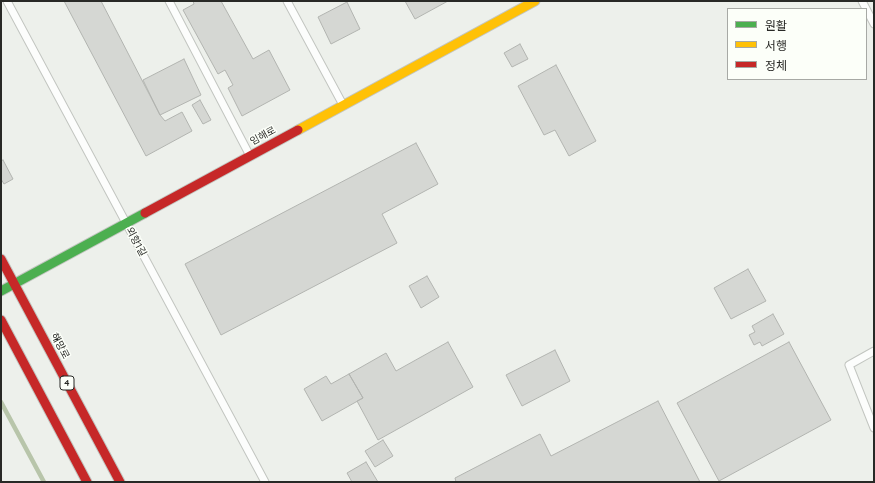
<!DOCTYPE html>
<meta charset="utf-8">
<style>
body{margin:0}
#map{position:relative;width:875px;height:483px;overflow:hidden;background:#edf0eb;font-family:Quicksand,"Noto Sans KR",sans-serif}
canvas{display:block}
.frame{position:absolute;inset:0;border:2px solid #282926;pointer-events:none}
.legend{position:absolute;left:727px;top:8px;width:140px;height:72px;box-sizing:border-box;background:#fcfff9;border:1px solid #a7a9a5;margin:0;padding:5px 7px;list-style:none;font-size:12px;color:#282926}
.legend li{display:flex;align-items:center;gap:8px;height:20px}
.legend b{width:20px;border:1px solid #a7a9a5}
</style>
<div id="map">
<canvas width="875" height="483"></canvas>
<div class="frame"></div>
<ul class="legend">
<li><b style="height:5px;background:#4caf50"></b>원활</li>
<li><b style="height:5px;background:#ffc107"></b>서행</li>
<li><b style="height:5px;background:#c62828"></b>정체</li>
</ul>
</div>
<script>
const c = document.querySelector('canvas').getContext('2d');
c.lineJoin = 'round';
function toPath(rows) {
  const path = new Path2D();
  for (const r of rows) {
    path.moveTo(r[0], r[1]);
    for (let i = 2; i < r.length; i += 2) path.lineTo(r[i], r[i + 1]);
  }
  return path;
}
function trace(path, color, width, dash) {
  c.strokeStyle = color;
  c.lineWidth = width;
  c.lineCap = dash ? 'butt' : 'round';
  c.setLineDash(dash || []);
  c.stroke(path);
}
function paint(path, color) {
  c.fillStyle = color;
  c.fill(path, 'evenodd');
}
function drawText(font, color, halo, rows, align = 'center') {
  c.font = font + ' Quicksand,"Noto Sans KR",sans-serif';
  c.lineWidth = 3;
  c.setLineDash([]);
  c.textBaseline = 'middle';
  c.strokeStyle = halo;
  c.fillStyle = color;
  for (const [text, x, y, turn = 0] of rows) {
    c.save();
    c.translate(x, y);
    c.rotate((+turn || 0) * Math.PI / 180);
    c.textAlign = isNaN(turn) ? turn : align;
    if (halo) c.strokeText(text, 0, 0);
    c.fillText(text, 0, 0);
    c.restore();
  }
}
trace(toPath([
 [1,402,44,482]
]), '#b8c5aa', 4.5);
const building = toPath([
 [64,1,101,1,160,115,165,121,182,112,192,131,146,156,64,1],
 [193,1,221,1,253,59,269,50,290,90,242,116,228,88,233,85,225,70,218,74,183,10,194,4,193,1],
 [405,1,448,1,415,19,405,1],
 [347,2,360,29,331,44,318,17,347,2],
 [520,44,528,59,512,67,504,53,520,44],
 [184,59,201,95,160,115,143,80,184,59],
 [556,65,596,141,569,156,555,130,544,135,518,86,556,65],
 [200,100,211,120,203,124,192,105,200,100],
 [416,143,438,184,382,214,397,243,221,335,185,264,416,143],
 [3,160,13,179,4,184,1,179,1,161,3,160],
 [748,269,766,301,731,319,714,288,748,269],
 [427,276,439,297,421,308,409,286,427,276],
 [773,314,784,334,762,346,760,342,754,345,749,335,755,332,752,326,773,314],
 [448,342,473,387,378,440,357,401,363,398,349,374,386,353,396,371,448,342],
 [789,342,831,420,719,481,677,403,789,342],
 [555,350,570,381,522,406,506,375,555,350],
 [349,374,363,398,322,421,304,389,326,376,331,384,349,374],
 [658,401,700,482,456,482,455,478,540,434,551,456,658,401],
 [383,440,393,456,375,467,365,451,383,440],
 [366,462,378,482,352,482,347,473,366,462]
]);
paint(building, '#d5d7d3');
trace(building, '#b2b4b0', 1);
const lane = toPath([
 [7,1,265,482],
 [169,1,249,154],
 [287,1,342,103],
 [862,1,874,24],
 [874,351,849,365,874,428]
]);
const fast = toPath([
 [1,291,145,213]
]);
const slow = toPath([
 [298,130,535,1]
]);
const jam = toPath([
 [145,213,298,130],
 [1,259,120,482],
 [1,320,87,482]
]);
trace(lane, '#c2c5c0', 9);
trace(fast, '#c2c5c0', 11);
trace(slow, '#c2c5c0', 11);
trace(jam, '#c2c5c0', 11);
trace(lane, '#fcfdfc', 7);
trace(fast, '#4caf50', 9);
trace(slow, '#ffc107', 9);
trace(jam, '#c62828', 9);
for (const [x, y, w] of [
 [67,383,14]
]) {
  const box = new Path2D();
  box.roundRect(x - w / 2, y - 7, w, 14, 3);
  c.fillStyle = '#fcfff9';
  c.fill(box);
  trace(box, '#282926', 1);
}
drawText('bold 9px', '#282926', null, [
 ["4",67,383]
]);
drawText('10px', '#282926', '#fcfff9', [
 ["임해로",263,136,-29],
 ["외항1길",136,242,62],
 ["해망로",60,346,62]
]);
</script>
